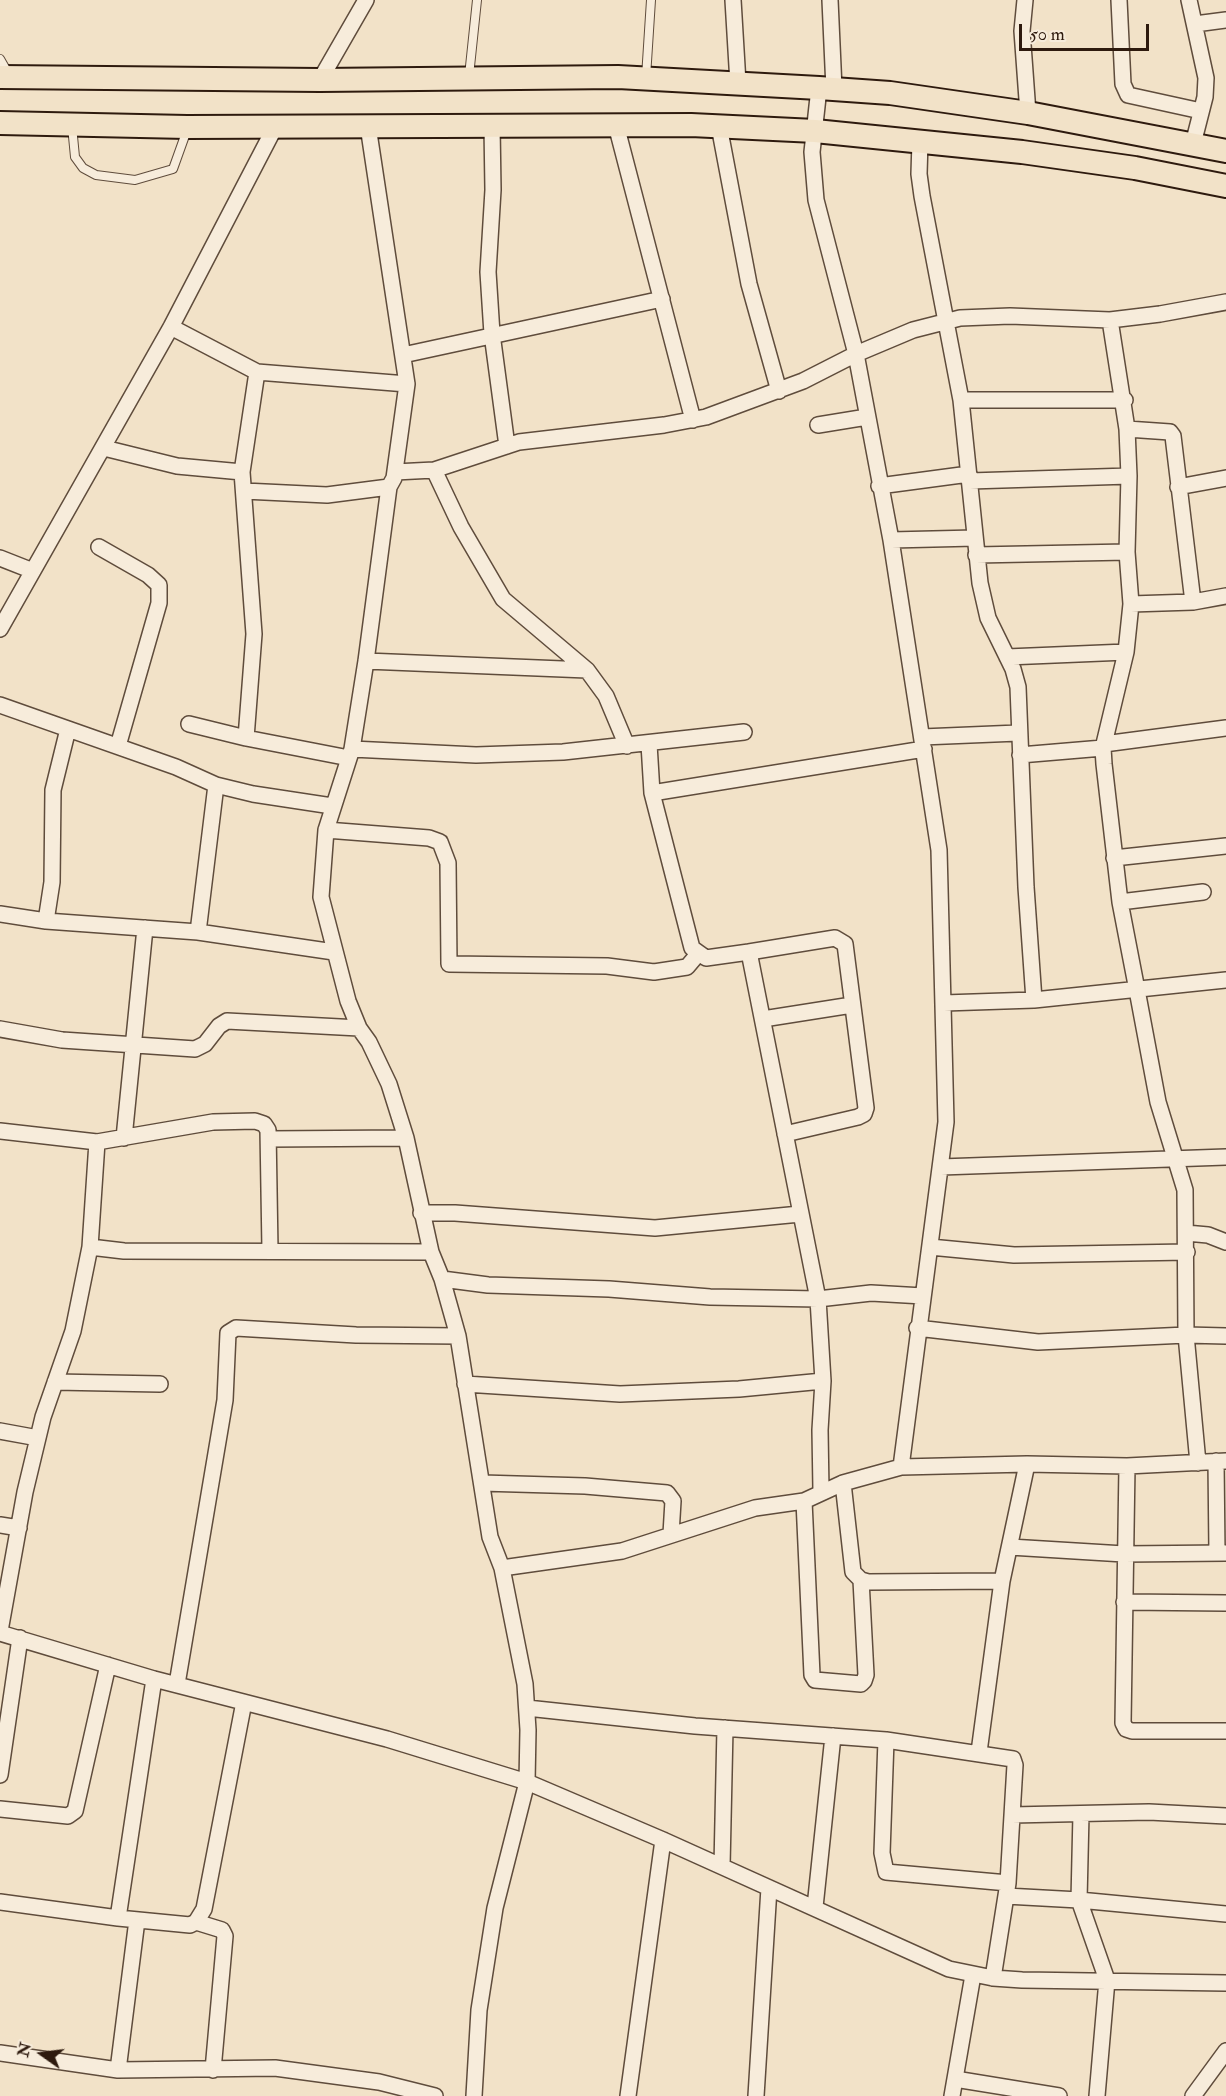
<!DOCTYPE html>
<style>
body{margin:0}
#map{position:relative;width:1226px;height:2096px;overflow:hidden;background:#f2e2c8;font-family:"IM FELL Double Pica",serif}
canvas{display:block}
.north{position:absolute;left:12px;top:2024px;width:60px;height:60px;-webkit-text-stroke:4px #f7ecdb;paint-order:stroke;rotate:284deg;font-size:16px;font-weight:700;line-height:24px;text-align:center;color:#2e1a0e}
.north::after{content:'';display:block;margin:auto;width:21px;height:27px;background:#2e1a0e;clip-path:polygon(50% 0,100% 100%,50% 72%,0 100%)}
.scale{position:absolute;left:1019px;top:24px;width:130px;height:27px;box-sizing:border-box;border:3px solid #2e1a0e;border-top:0;padding-left:8px;font-size:18px;line-height:21px;white-space:nowrap;color:#2e1a0e;-webkit-text-stroke:4px #f7ecdb;paint-order:stroke}
</style>
<div id="map">
<canvas width="1226" height="2096"></canvas>
<div class="north">N</div>
<div class="scale">50 m</div>
</div>
<script>
const c = document.querySelector('canvas').getContext('2d');
c.lineJoin = 'round';
function toPath(rows) {
  const path = new Path2D();
  for (const r of rows) {
    path.moveTo(r[0], r[1]);
    for (let i = 2; i < r.length; i += 2) path.lineTo(r[i], r[i + 1]);
  }
  return path;
}
function trace(path, color, width, dash) {
  c.strokeStyle = color;
  c.lineWidth = width;
  c.lineCap = dash ? 'butt' : 'round';
  c.setLineDash(dash || []);
  c.stroke(path);
}
const lane = toPath([
 [0,59,8,73],
 [469,76,477,0],
 [646,77,651,0],
 [72,126,75,157,83,168,96,175,135,180,173,169,187,130]
]);
const street = toPath([
 [733,0,738,83],
 [830,0,834,89],
 [1025,0,1022,31,1028,113],
 [1119,0,1123,84,1128,95,1201,111],
 [1189,0,1206,78,1205,97,1193,144],
 [1195,24,1226,20],
 [320,80,366,0],
 [819,88,812,152,816,200,856,354,891,540,939,850,946,1122,901,1467],
 [616,125,693,420],
 [368,126,407,384,394,478,389,487,366,661,352,749,326,830,321,897,348,1001,359,1028,369,1042,389,1084,406,1138,431,1252,442,1279,458,1336,490,1537,502,1568,525,1684,528,1730,527,1782,495,1908,479,2010,474,2096],
 [492,126,493,190,488,272,492,334,507,446],
 [719,126,749,284,779,391],
 [920,141,919,174,922,196,961,400,980,583,988,618,1013,669,1018,687,1026,887,1034,1000],
 [1110,320,1127,429,1129,476,1127,552,1131,604,1126,652,1103,748,1104,764,1120,902,1137,990,1158,1102,1185,1190,1186,1335,1198,1463],
 [171,327,257,372,407,384],
 [403,355,662,299],
 [961,400,1125,400],
 [818,425,867,417],
 [1127,429,1170,432,1173,436,1193,602],
 [104,448,177,466,242,472],
 [434,470,461,527,503,599,587,670,606,696,627,746],
 [395,472,434,470,519,442,664,425,706,417,803,381,856,354,913,330,960,318,1010,316,1110,320,1160,314,1226,302],
 [970,481,1129,476],
 [879,486,969,474],
 [1178,487,1226,478],
 [244,491,327,495,389,487],
 [891,540,975,538],
 [99,547,148,575,159,585,159,603,118,746],
 [976,555,1127,552],
 [0,558,33,571],
 [1131,604,1193,602,1226,596],
 [0,629,171,327,275,127],
 [1007,657,1126,652],
 [366,661,587,670],
 [0,705,176,767,216,785,253,794,332,806],
 [189,724,246,738,349,758],
 [922,737,1018,733],
 [246,738,254,634,242,472,257,372],
 [649,744,652,793,692,948,706,958,749,952,818,1299,823,1381,820,1430,821,1491],
 [1104,744,1226,728],
 [352,749,476,755,563,752,744,732],
 [1020,755,1103,748],
 [652,793,924,749],
 [326,830,429,838,440,842,448,863,449,964,607,966,654,972,687,967,698,954],
 [1114,858,1226,846],
 [1120,902,1203,892],
 [0,914,46,921,198,932,334,952],
 [46,921,52,882,53,790,68,729],
 [198,932,216,785],
 [749,952,835,938,845,944,866,1108,864,1114,858,1117,785,1134],
 [944,1003,1034,1000,1226,980],
 [763,1019,852,1005],
 [0,1029,62,1040,195,1049,205,1044,219,1026,227,1021,359,1028],
 [0,1131,97,1142,213,1122,255,1121,264,1124,268,1130,270,1250],
 [124,1138,145,928],
 [269,1139,406,1138],
 [97,1142,90,1247,124,1251,431,1252],
 [941,1167,1226,1157],
 [421,1213,455,1213,655,1228,800,1214],
 [1186,1233,1208,1235,1226,1242],
 [930,1247,1014,1255,1187,1252],
 [442,1279,488,1285,609,1289,710,1297,818,1299,871,1293,923,1296],
 [917,1328,1038,1342,1186,1335,1226,1336],
 [55,1382,160,1384],
 [465,1384,620,1394,739,1389,823,1381],
 [0,1431,38,1438],
 [1216,1461,1217,1553],
 [1127,1466,1123,1723,1126,1729,1132,1731,1226,1731],
 [482,1483,585,1486,667,1493,673,1501,671,1534],
 [843,1483,853,1572,861,1580,868,1582,1002,1581],
 [804,1501,812,1675,815,1680,861,1684,864,1681,866,1675,861,1580],
 [0,1525,19,1528],
 [1010,1547,1124,1554,1226,1553],
 [502,1568,622,1551,755,1508,804,1501,843,1483,901,1467,1027,1464,1127,1466,1226,1461],
 [1124,1602,1226,1603],
 [0,1631,25,1492,43,1417,73,1331,90,1247],
 [0,1633,154,1679,387,1739,527,1782,663,1840,949,1969,993,1978,1022,1980,1226,1983],
 [177,1684,225,1400,228,1333,236,1328,356,1335,458,1336],
 [527,1708,695,1726,886,1740,1013,1759,1015,1765,1008,1883,993,1978],
 [886,1740,882,1853,886,1872,1008,1883],
 [979,1752,1002,1581,1027,1464],
 [0,1775,20,1638],
 [0,1809,68,1816,75,1811,108,1665],
 [1081,1814,1079,1900,1107,1980,1097,2096],
 [1012,1815,1149,1812,1226,1816],
 [722,1866,725,1728],
 [1006,1896,1079,1900,1226,1914],
 [0,1902,118,1918,190,1925,196,1922,204,1909,244,1702],
 [815,1907,833,1736],
 [118,1918,154,1679],
 [196,1922,222,1930,225,1936,213,2070],
 [0,2053,118,2070,275,2068,379,2082,435,2096],
 [118,2070,137,1920],
 [955,2079,1059,2096],
 [628,2096,663,1840],
 [756,2096,769,1888],
 [952,2096,973,1975],
 [1193,2096,1226,2051]
]);
const primary = toPath([
 [0,77,320,80,618,77,819,88,890,93,1028,113,1226,151],
 [0,123,187,127,691,125,815,131,1022,152,1135,168,1226,186]
]);
trace(lane, '#5f4c3c', 10);
trace(street, '#5f4c3c', 18);
trace(primary, '#2e1a0e', 26);
trace(lane, '#f7ecdb', 8);
trace(street, '#f7ecdb', 15);
trace(primary, '#f2e2c8', 22);
</script>
